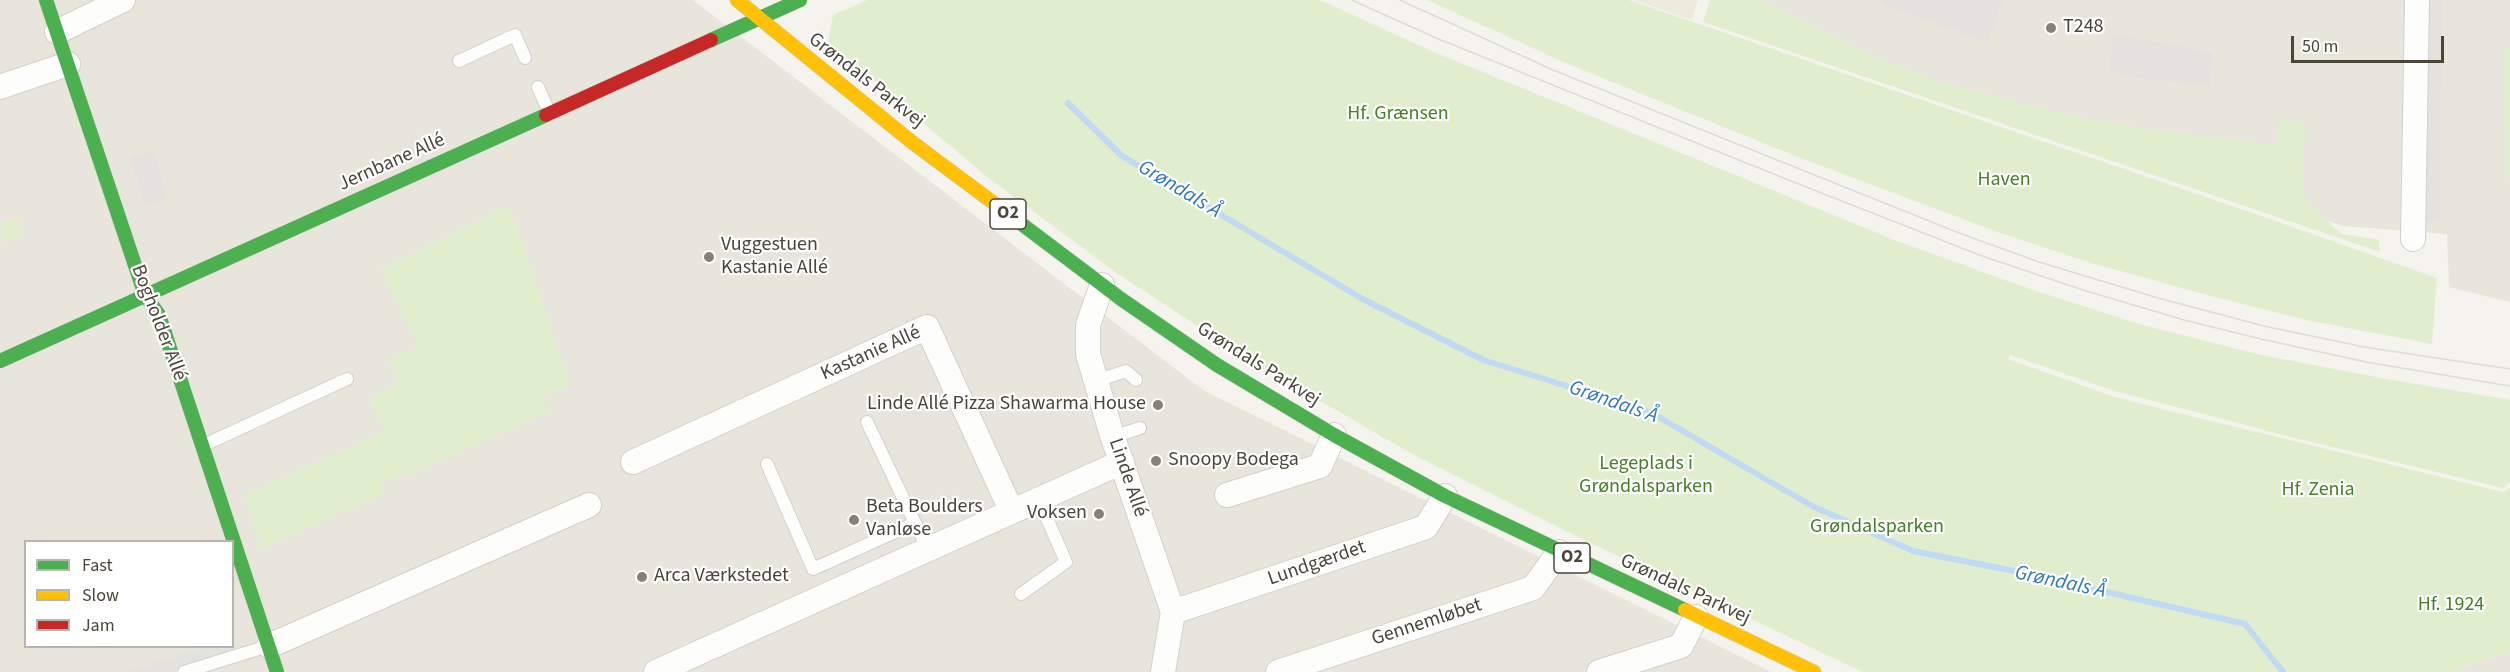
<!DOCTYPE html>
<meta charset="utf-8">
<style>
body{margin:0}
#map{position:relative;width:2510px;height:672px;overflow:hidden;background:#f4f3ee;font-family:"Source Sans 3",sans-serif}
canvas{display:block}
.legend{position:absolute;left:24px;top:540px;width:210px;height:108px;box-sizing:border-box;background:#fff;border:2px solid #b7b5b0;margin:0;padding:8px 10px;list-style:none;font-size:18px;color:#4b4539}
.legend li{display:flex;align-items:center;gap:12px;height:30px}
.legend b{width:30px;border:2px solid #b7b5b0}
.scale{position:absolute;left:2291px;top:36px;width:153px;height:27px;box-sizing:border-box;border:3px solid #4b4539;border-top:0;padding-left:8px;font-size:18px;line-height:21px;white-space:nowrap;color:#4b4539;-webkit-text-stroke:4px #fff;paint-order:stroke}
</style>
<div id="map">
<canvas width="2510" height="672"></canvas>
<ul class="legend">
<li><b style="height:8px;background:#4caf50"></b>Fast</li>
<li><b style="height:8px;background:#ffc107"></b>Slow</li>
<li><b style="height:8px;background:#c62828"></b>Jam</li>
</ul>
<div class="scale">50 m</div>
</div>
<script>
const c = document.querySelector('canvas').getContext('2d');
c.lineJoin = 'round';
function paint(path, color) {
  c.fillStyle = color;
  c.fill(path, 'evenodd');
}
function toPath(rows) {
  const path = new Path2D();
  for (const r of rows) {
    path.moveTo(r[0], r[1]);
    for (let i = 2; i < r.length; i += 2) path.lineTo(r[i], r[i + 1]);
  }
  return path;
}
function trace(path, color, width, dash) {
  c.strokeStyle = color;
  c.lineWidth = width;
  c.lineCap = dash ? 'butt' : 'round';
  c.setLineDash(dash || []);
  c.stroke(path);
}
function drawText(font, color, halo, rows, align = 'center') {
  c.font = font + ' "Source Sans 3",sans-serif';
  c.lineWidth = 4.5;
  c.setLineDash([]);
  c.textBaseline = 'middle';
  c.strokeStyle = halo;
  c.fillStyle = color;
  for (const [text, x, y, turn = 0] of rows) {
    c.save();
    c.translate(x, y);
    c.rotate((+turn || 0) * Math.PI / 180);
    c.textAlign = isNaN(turn) ? turn : align;
    if (halo) c.strokeText(text, 0, 0);
    c.fillText(text, 0, 0);
    c.restore();
  }
}
paint(toPath([
 [0,0,693,0,1203,390,1771,672,0,672],
 [26,542,232,542,232,646,26,646],
 [1720,0,2510,0,2510,302,2449,287,2447,234,2343,226,1714,15],
 [2510,651,2510,672,2449,672]
]), '#e7e5dc');
paint(toPath([
 [1633,0,1698,0,1692,20]
]), '#eeebde');
paint(toPath([
 [867,0,1320,0,1434,52,1897,241,2033,290,2146,326,2261,355,2387,379,2510,400,2510,482,2503,488,2291,437,2115,391,2010,355,2008,359,2112,396,2154,407,2503,492,2510,487,2510,651,2449,672,1863,672,1584,540,1412,454,1251,361,1115,272,986,176,828,43,833,15],
 [1427,0,1629,0,2250,212,2437,278,2432,344,2306,320,2207,295,2095,264,1992,230,1795,156,1568,64],
 [1710,0,1759,0,1865,52,1931,79,2050,111,2134,127,2276,145,2279,121,2306,121,2302,174,2306,202,2342,234,2379,240,2380,252,1703,22],
 [2504,47,2510,47,2510,178,2505,178],
 [509,205,570,385,541,397,548,412,405,477,403,473,380,485,383,494,261,549,244,495,384,432,369,398,398,384,388,359,418,347,380,270],
 [18,217,24,235,2,243,0,223]
]), '#e0eece');
paint(toPath([
 [1875,0,2002,0,1988,42,1888,7],
 [2413,0,2442,0,2439,222,2410,221],
 [2114,35,2213,52,2209,86,2140,78,2109,71],
 [153,150,168,199,146,206,130,157],
 [233,639,236,650,170,672,127,672,204,647,232,646]
]), '#e3e2de');
trace(toPath([
 [1068,103,1122,156,1361,298,1483,360,1650,412,1812,506,1913,551,2024,573,2245,624,2283,672]
]), '#bfdaf2', 6);
const lane = toPath([
 [459,61,515,35,525,58],
 [538,87,549,112],
 [1096,381,1126,371,1136,380],
 [867,422,927,548],
 [1113,437,1140,428],
 [202,446,347,379],
 [767,464,813,569,915,523],
 [1021,594,1066,562,1038,498],
 [184,672,268,646]
]);
const street = toPath([
 [57,32,123,0],
 [0,87,68,64],
 [2413,239,2417,0],
 [1102,285,1088,325,1088,354,1111,432,1173,612,1163,672],
 [633,462,927,327,1011,510],
 [1227,495,1320,466,1334,435],
 [1173,612,1426,527,1445,496],
 [269,646,589,505],
 [656,672,1122,462],
 [1278,672,1533,588,1559,552],
 [1599,672,1681,646,1696,617]
]);
const fast = toPath([
 [46,0,145,295,159,315,277,672],
 [711,40,800,0],
 [1003,210,1121,299,1217,365,1334,435,1445,496,1685,610],
 [0,361,546,115]
]);
const slow = toPath([
 [737,0,913,143,1003,210],
 [1685,610,1814,672]
]);
const jam = toPath([
 [546,115,711,40]
]);
trace(lane, '#d2d0cb', 14);
trace(street, '#d2d0cb', 26);
trace(fast, '#d3d0c5', 15);
trace(slow, '#d3d0c5', 15);
trace(jam, '#d3d0c5', 15);
trace(lane, '#fdfdfc', 12);
trace(street, '#fdfdfc', 24);
trace(fast, '#4caf50', 14);
trace(slow, '#ffc107', 14);
trace(jam, '#c62828', 14);
trace(toPath([
 [1352,0,1436,38,1796,183,1982,256,2083,290,2184,320,2261,339,2366,362,2510,386],
 [1400,0,1553,70,1959,233,2039,262,2158,298,2264,326,2364,347,2510,369]
]), '#dbdbda', 1.5);
for (const [x, y, r, color] of [
 [2051,28,6,"#868278"],
 [709,257,6,"#868278"],
 [1158,405,6,"#868278"],
 [1156,461,6,"#868278"],
 [1099,514,6,"#868278"],
 [854,520,6,"#868278"],
 [642,577,6,"#868278"]
]) {
  const dot = new Path2D();
  dot.arc(x, y, r, 0, 2 * Math.PI);
  c.fillStyle = color;
  c.fill(dot);
  trace(dot, '#fff', 2);
}
for (const [x, y, w] of [
 [1008,214,36],
 [1572,558,36]
]) {
  const box = new Path2D();
  box.roundRect(x - w / 2, y - 15, w, 30, 4.5);
  c.fillStyle = '#fff';
  c.fill(box);
  trace(box, '#4b4539', 1.5);
}
drawText('bold 18px', '#4b4539', null, [
 ["O2",1008,214],
 ["O2",1572,558]
]);
drawText('20px', '#4b4539', '#fff', [
 ["T248",2063,28],
 ["Vuggestuen",721,246],
 ["Kastanie Allé",721,269],
 ["Linde Allé Pizza Shawarma House",1146,405,"right"],
 ["Snoopy Bodega",1168,461],
 ["Beta Boulders",866,508],
 ["Vanløse",866,531],
 ["Voksen",1087,514,"right"],
 ["Arca Værkstedet",654,577]
], 'left');
drawText('20px', '#4b4539', '#fff', [
 ["Grøndals Parkvej",866,81,38],
 ["Jernbane Allé",392,163,-24],
 ["Bogholder Allé",158,323,69],
 ["Kastanie Allé",871,354,-24],
 ["Grøndals Parkvej",1258,365,32],
 ["Linde Allé",1127,478,71],
 ["Lundgærdet",1317,564,-19],
 ["Grøndals Parkvej",1685,590,25],
 ["Gennemløbet",1427,623,-18]
]);
drawText('20px', '#458029', '#fff', [
 ["Hf. Grænsen",1398,115],
 ["Haven",2004,181],
 ["Legeplads i",1646,465],
 ["Grøndalsparken",1646,488],
 ["Hf. Zenia",2318,491],
 ["Grøndalsparken",1877,528],
 ["Hf. 1924",2451,606]
]);
drawText('italic 21px', '#2e78bb', '#fff', [
 ["Grøndals Å",1179,190,31],
 ["Grøndals Å",1613,403,19],
 ["Grøndals Å",2060,583,12]
]);
</script>
